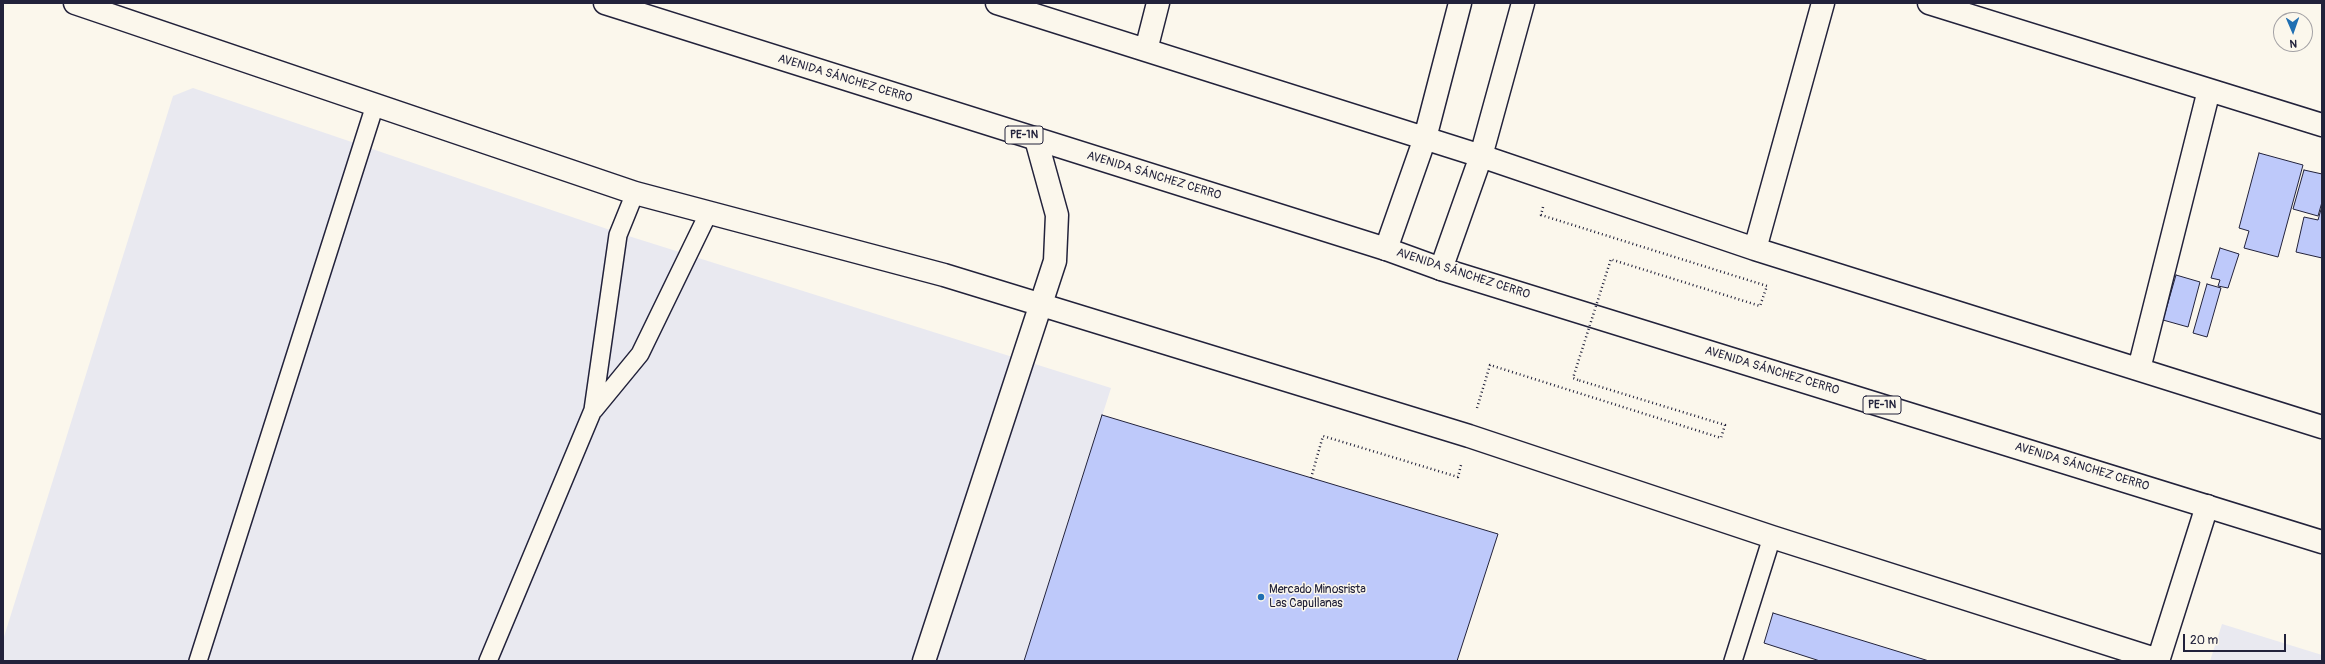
<!DOCTYPE html>
<meta charset="utf-8">
<style>
body{margin:0}
#map{position:relative;width:2325px;height:664px;overflow:hidden;background:#fbf7ec;font-family:Pangolin,sans-serif}
canvas{display:block}
.frame{position:absolute;inset:0;border:4px solid #22223b;pointer-events:none}
.north{position:absolute;left:2273px;top:12px;width:40px;height:40px;box-sizing:border-box;background:#fbf7ec;border:1px solid #a4a2a5;border-radius:50%;rotate:178deg;font-size:11px;font-weight:700;line-height:16px;text-align:center;color:#22223b}
.north::after{content:'';display:block;margin:auto;width:14px;height:18px;background:#1f6fb2;clip-path:polygon(50% 0,100% 100%,50% 72%,0 100%)}
.scale{position:absolute;left:2183px;top:634px;width:103px;height:18px;box-sizing:border-box;border:2px solid #22223b;border-top:0;padding-left:5px;font-size:12px;line-height:14px;white-space:nowrap;color:#22223b;-webkit-text-stroke:3px #fbf7ec;paint-order:stroke}
</style>
<div id="map">
<canvas width="2325" height="664"></canvas>
<div class="frame"></div>
<div class="north">N</div>
<div class="scale">20 m</div>
</div>
<script>
const c = document.querySelector('canvas').getContext('2d');
c.lineJoin = 'round';
function paint(path, color) {
  c.fillStyle = color;
  c.fill(path, 'evenodd');
}
function toPath(rows) {
  const path = new Path2D();
  for (const r of rows) {
    path.moveTo(r[0], r[1]);
    for (let i = 2; i < r.length; i += 2) path.lineTo(r[i], r[i + 1]);
  }
  return path;
}
function trace(path, color, width, dash) {
  c.strokeStyle = color;
  c.lineWidth = width;
  c.lineCap = dash ? 'butt' : 'round';
  c.setLineDash(dash || []);
  c.stroke(path);
}
function drawText(font, color, halo, rows, align = 'center') {
  c.font = font + ' Pangolin,sans-serif';
  c.lineWidth = 3;
  c.setLineDash([]);
  c.textBaseline = 'middle';
  c.strokeStyle = halo;
  c.fillStyle = color;
  for (const [text, x, y, turn = 0] of rows) {
    c.save();
    c.translate(x, y);
    c.rotate((+turn || 0) * Math.PI / 180);
    c.textAlign = isNaN(turn) ? turn : align;
    if (halo) c.strokeText(text, 0, 0);
    c.fillText(text, 0, 0);
    c.restore();
  }
}
paint(toPath([
 [193,88,619,233,1111,388,1024,661,3,661,3,640,173,96],
 [2222,624,2322,655,2322,661,2210,661]
]), '#e9e9f0');
const building = toPath([
 [2259,153,2303,165,2278,257,2244,248,2249,231,2239,228,2259,153],
 [2304,170,2322,174,2322,202,2318,216,2293,209,2304,170],
 [2322,206,2322,258,2296,252,2304,217,2318,220,2322,206],
 [2220,248,2239,254,2228,288,2218,286,2220,280,2211,278,2220,248],
 [2176,275,2200,282,2188,327,2163,320,2176,275],
 [2207,284,2221,288,2207,337,2193,333,2207,284],
 [1102,415,1498,534,1457,661,1024,661,1102,415],
 [1773,613,1929,661,1820,661,1764,643,1773,613]
]);
paint(building, '#bec9fa');
trace(building, '#22223b', 1);
const lane = toPath([
 [594,410,640,354,709,212],
 [198,661,375,105],
 [488,661,593,410,618,235,635,193],
 [1733,661,1772,537]
]);
const street = toPath([
 [75,3,635,193,944,275,1469,436,1772,537,2158,660],
 [997,3,1481,156,1755,249,2322,427],
 [1929,3,2322,125],
 [1146,50,1158,3],
 [1386,249,1425,138,1460,3],
 [1755,249,1823,3],
 [1441,269,1481,156,1523,3],
 [2139,369,2209,90],
 [924,661,1055,261,1057,215,1036,139],
 [2158,661,2207,506]
]);
const highway = toPath([
 [605,3,1386,249,1441,269,2322,542]
]);
trace(lane, '#22223b', 20);
trace(street, '#22223b', 25);
trace(highway, '#22223b', 25);
trace(toPath([
 [1543,207,1541,215,1767,286,1760,306,1613,260],
 [1477,408,1490,365,1721,438,1725,425,1578,380],
 [1311,478,1323,436,1458,477,1461,465]
]), '#22223b', 2.5, [1, 3]);
trace(lane, '#fbf7ec', 17);
trace(street, '#fbf7ec', 22);
trace(highway, '#fbf7ec', 22);
trace(toPath([
 [1578,380,1573,378,1611,259,1613,260]
]), '#22223b', 2.5, [1, 3]);
for (const [x, y, r, color] of [
 [1261,597,4,"#1f6fb2"]
]) {
  const dot = new Path2D();
  dot.arc(x, y, r, 0, 2 * Math.PI);
  c.fillStyle = color;
  c.fill(dot);
  trace(dot, '#fbf7ec', 1.5);
}
for (const [x, y, w] of [
 [1024,135,38],
 [1882,405,38]
]) {
  const box = new Path2D();
  box.roundRect(x - w / 2, y - 9, w, 18, 3);
  c.fillStyle = '#fbf7ec';
  c.fill(box);
  trace(box, '#22223b', 1);
}
drawText('bold 11px', '#22223b', null, [
 ["PE-1N",1024,135],
 ["PE-1N",1882,405]
]);
drawText('12px', '#22223b', '#fbf7ec', [
 ["AVENIDA SÁNCHEZ CERRO",845,79,17],
 ["AVENIDA SÁNCHEZ CERRO",1154,176,17],
 ["AVENIDA SÁNCHEZ CERRO",1463,274,18],
 ["AVENIDA SÁNCHEZ CERRO",1772,371,17],
 ["AVENIDA SÁNCHEZ CERRO",2082,467,17]
]);
drawText('12px', '#22223b', '#fbf7ec', [
 ["Mercado Minosrista",1269,590],
 ["Las Capullanas",1269,604]
], 'left');
</script>
